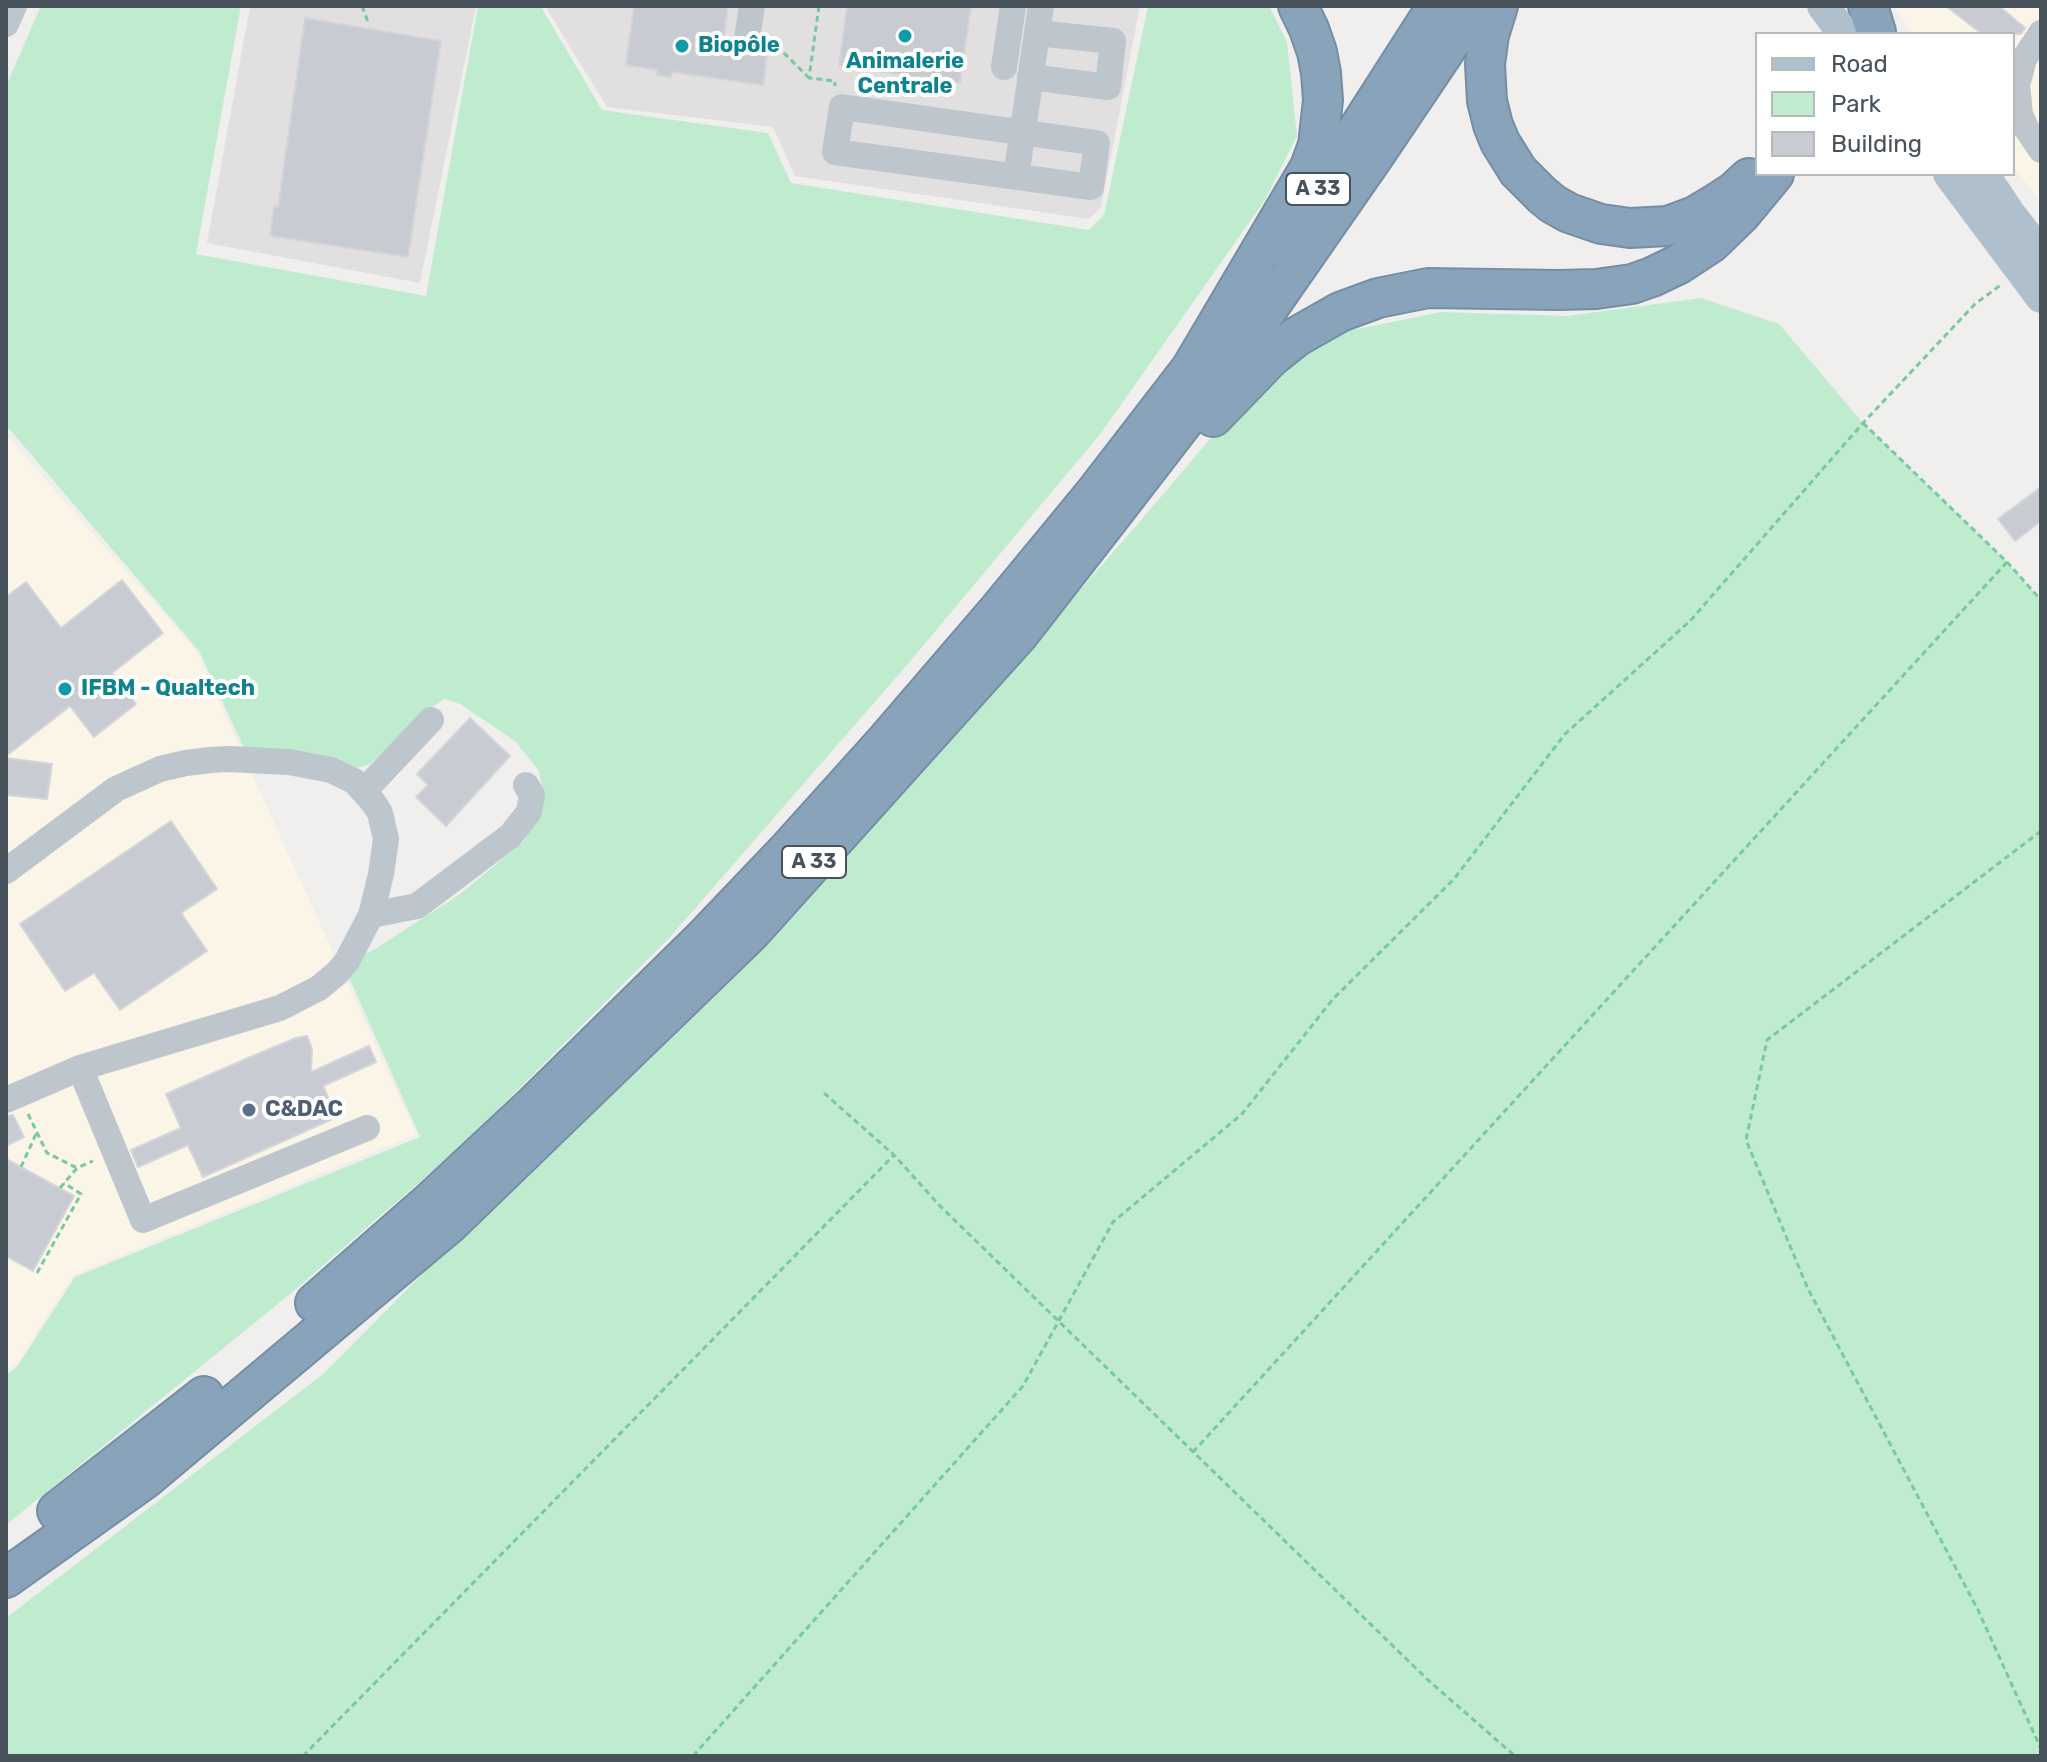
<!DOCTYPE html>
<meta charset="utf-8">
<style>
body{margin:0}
#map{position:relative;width:2047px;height:1762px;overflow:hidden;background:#f1eeee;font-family:Rubik,sans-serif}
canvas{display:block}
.frame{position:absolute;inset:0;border:8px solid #47525b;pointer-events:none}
.legend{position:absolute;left:1755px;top:32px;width:260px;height:144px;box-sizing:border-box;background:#fff;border:2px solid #b5babd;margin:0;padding:10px 14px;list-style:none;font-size:24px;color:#47525b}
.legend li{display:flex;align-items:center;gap:16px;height:40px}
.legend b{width:40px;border:2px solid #b5babd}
</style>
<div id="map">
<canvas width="2047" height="1762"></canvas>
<div class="frame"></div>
<ul class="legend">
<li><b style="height:10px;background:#afbfcc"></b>Road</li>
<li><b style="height:22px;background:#bfeccf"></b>Park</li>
<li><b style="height:22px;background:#c8cbd1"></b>Building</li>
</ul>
</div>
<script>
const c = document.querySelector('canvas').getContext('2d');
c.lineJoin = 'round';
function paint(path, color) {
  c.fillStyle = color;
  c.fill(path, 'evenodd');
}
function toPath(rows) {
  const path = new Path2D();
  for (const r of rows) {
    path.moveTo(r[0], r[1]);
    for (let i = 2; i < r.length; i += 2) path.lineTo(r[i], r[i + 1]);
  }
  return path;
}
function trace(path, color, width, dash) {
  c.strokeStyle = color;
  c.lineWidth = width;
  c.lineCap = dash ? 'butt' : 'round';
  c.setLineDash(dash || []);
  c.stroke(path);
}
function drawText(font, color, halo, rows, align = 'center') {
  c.font = font + ' Rubik,sans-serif';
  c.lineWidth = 8;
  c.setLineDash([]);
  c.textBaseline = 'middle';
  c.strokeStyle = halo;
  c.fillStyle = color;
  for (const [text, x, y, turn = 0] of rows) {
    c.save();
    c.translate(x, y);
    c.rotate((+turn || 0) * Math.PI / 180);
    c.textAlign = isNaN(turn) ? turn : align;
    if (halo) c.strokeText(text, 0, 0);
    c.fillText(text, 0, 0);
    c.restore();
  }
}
paint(toPath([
 [1894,6,2041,6,2041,202,2013,166,2013,34,1913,34],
 [6,435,195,650,416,1134,73,1275,16,1364,6,1371]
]), '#fbf5e8');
paint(toPath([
 [250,6,476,6,420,283,207,243],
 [545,6,1140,6,1101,207,1089,219,795,176,773,127,607,107]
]), '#e2dfe0');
paint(toPath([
 [41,6,241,6,196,254,426,296,478,6,541,7,602,110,768,133,791,183,1089,230,1104,215,1148,6,1269,6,1287,42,1297,136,1265,200,1101,433,907,665,671,936,467,1141,290,1294,6,1525,6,1375,17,1367,75,1277,420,1137,347,973,354,959,375,949,459,895,523,842,535,821,543,794,539,771,515,741,460,704,444,699,423,713,390,747,368,765,352,769,248,757,199,651,6,425,6,86],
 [1701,298,1779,324,1863,423,2007,562,2041,600,2041,1756,6,1756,6,1618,323,1374,919,774,1137,525,1232,413,1298,360,1348,331,1441,312,1567,316]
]), '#bfeccf');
const building = toPath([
 [634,6,728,6,723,44,732,45,736,51,744,55,754,53,767,55,763,85,672,72,671,77,657,75,657,70,626,65,634,6],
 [847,6,971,6,960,83,839,66,847,6],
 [1946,6,1999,6,2025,28,2021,34,1982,34,1946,6],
 [305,18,441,41,408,257,270,236,274,206,278,207,305,18],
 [2041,487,2041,521,2015,541,1998,519,2041,487],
 [122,580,163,633,112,673,136,704,94,737,70,706,6,756,6,597,26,582,61,628,122,580],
 [470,718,510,756,446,826,416,797,428,785,417,774,470,718],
 [6,758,52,764,47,799,6,795,6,758],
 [171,821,217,889,181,913,207,951,120,1010,94,973,65,991,20,924,171,821],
 [307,1036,312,1049,311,1072,369,1046,376,1062,323,1086,337,1117,203,1177,188,1145,138,1167,131,1150,181,1128,166,1094,248,1058,296,1038,307,1036],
 [13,1115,24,1137,6,1146,6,1116,13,1115],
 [6,1159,74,1196,33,1271,6,1256,6,1159]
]);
paint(building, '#c8cbd1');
trace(building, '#d3d5da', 2);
const highway = toPath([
 [1498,6,1489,35,1485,64,1487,101,1493,125,1500,142,1518,171,1542,195,1553,204,1569,213,1601,224,1630,228,1668,226,1695,216,1715,204,1735,191,1749,178],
 [1868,6,1876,32],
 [1281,245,1348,145,1437,6],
 [1192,367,1293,196,1310,167,1318,145,1323,100,1321,73,1317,52,1309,29,1298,6],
 [1213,417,1271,357,1296,337,1340,312,1378,298,1428,288,1559,290,1596,289,1632,284,1652,277,1679,264,1711,243,1741,214,1774,174],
 [315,1303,429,1203,535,1104,704,938,787,851,887,740,997,612,1095,493,1193,366],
 [57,1511,204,1396],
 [6,1578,145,1479,449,1224,750,933,1018,635,1116,509,1244,343,1374,156,1475,6]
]);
trace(highway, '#748ea6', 42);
trace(toPath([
 [362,6,368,22],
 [819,6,809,78,835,81,835,86],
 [768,42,774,43,809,78],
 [1863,423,2007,562,2041,600],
 [2041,831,1767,1040,1746,1140,1808,1289,1978,1610,2041,1749],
 [824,1093,894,1155,939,1205,1428,1680,1515,1756],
 [28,1114,47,1153,77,1168],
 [21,1167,36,1134],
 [60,1188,77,1168,93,1161],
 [37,1273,81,1194,64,1183],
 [1193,1452,2007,562],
 [303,1756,894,1155],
 [693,1756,1023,1386,1113,1222,1242,1114,1333,999,1454,879,1565,734,1690,621,1863,423,1975,304,2002,284]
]), '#79c99e', 3, [6, 4]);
trace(toPath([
 [6,24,14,6],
 [2041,33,2024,59,2017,85,2020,114,2026,128,2041,150],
 [747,39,752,6],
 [1004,67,1013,6],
 [1030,77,1108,87,1113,41,1037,33],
 [842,107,1097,143,1091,187,835,152,842,107],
 [1016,177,1041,6],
 [364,791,431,720],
 [6,871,116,789,160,769,186,763,210,760,229,759,289,762,331,770,354,781,373,802,380,813,386,839,381,874,371,915,347,961,337,973,319,988,280,1008,80,1068,6,1100],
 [371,915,417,906,510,836,529,812,532,795,526,785],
 [80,1068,143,1220,367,1128]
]), '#bdc6cd', 26);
trace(toPath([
 [1823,6,1844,34],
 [1949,174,2041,297],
 [1983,174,2009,213,2041,254]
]), '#afbfcc', 32);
trace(highway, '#89a3bb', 38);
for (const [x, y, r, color] of [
 [905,36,8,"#0f9aa8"],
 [682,46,8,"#0f9aa8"],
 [65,689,8,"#0f9aa8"],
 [249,1110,8,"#5c6f8a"]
]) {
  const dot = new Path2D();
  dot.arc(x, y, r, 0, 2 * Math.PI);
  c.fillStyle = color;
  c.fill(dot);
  trace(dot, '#fff', 3);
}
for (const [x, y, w] of [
 [1318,189,64],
 [814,862,64]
]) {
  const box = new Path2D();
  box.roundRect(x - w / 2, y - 16, w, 32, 6);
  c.fillStyle = '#fff';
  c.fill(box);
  trace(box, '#47525b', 2);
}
drawText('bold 20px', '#47525b', null, [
 ["A 33",1318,189],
 ["A 33",814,862]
]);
drawText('bold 22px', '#0d838f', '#fff', [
 ["Biopôle",698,46],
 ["Animalerie",905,62,"center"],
 ["Centrale",905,87,"center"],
 ["IFBM - Qualtech",81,689]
], 'left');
drawText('bold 22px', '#4e5e75', '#fff', [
 ["C&DAC",265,1110]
], 'left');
</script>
